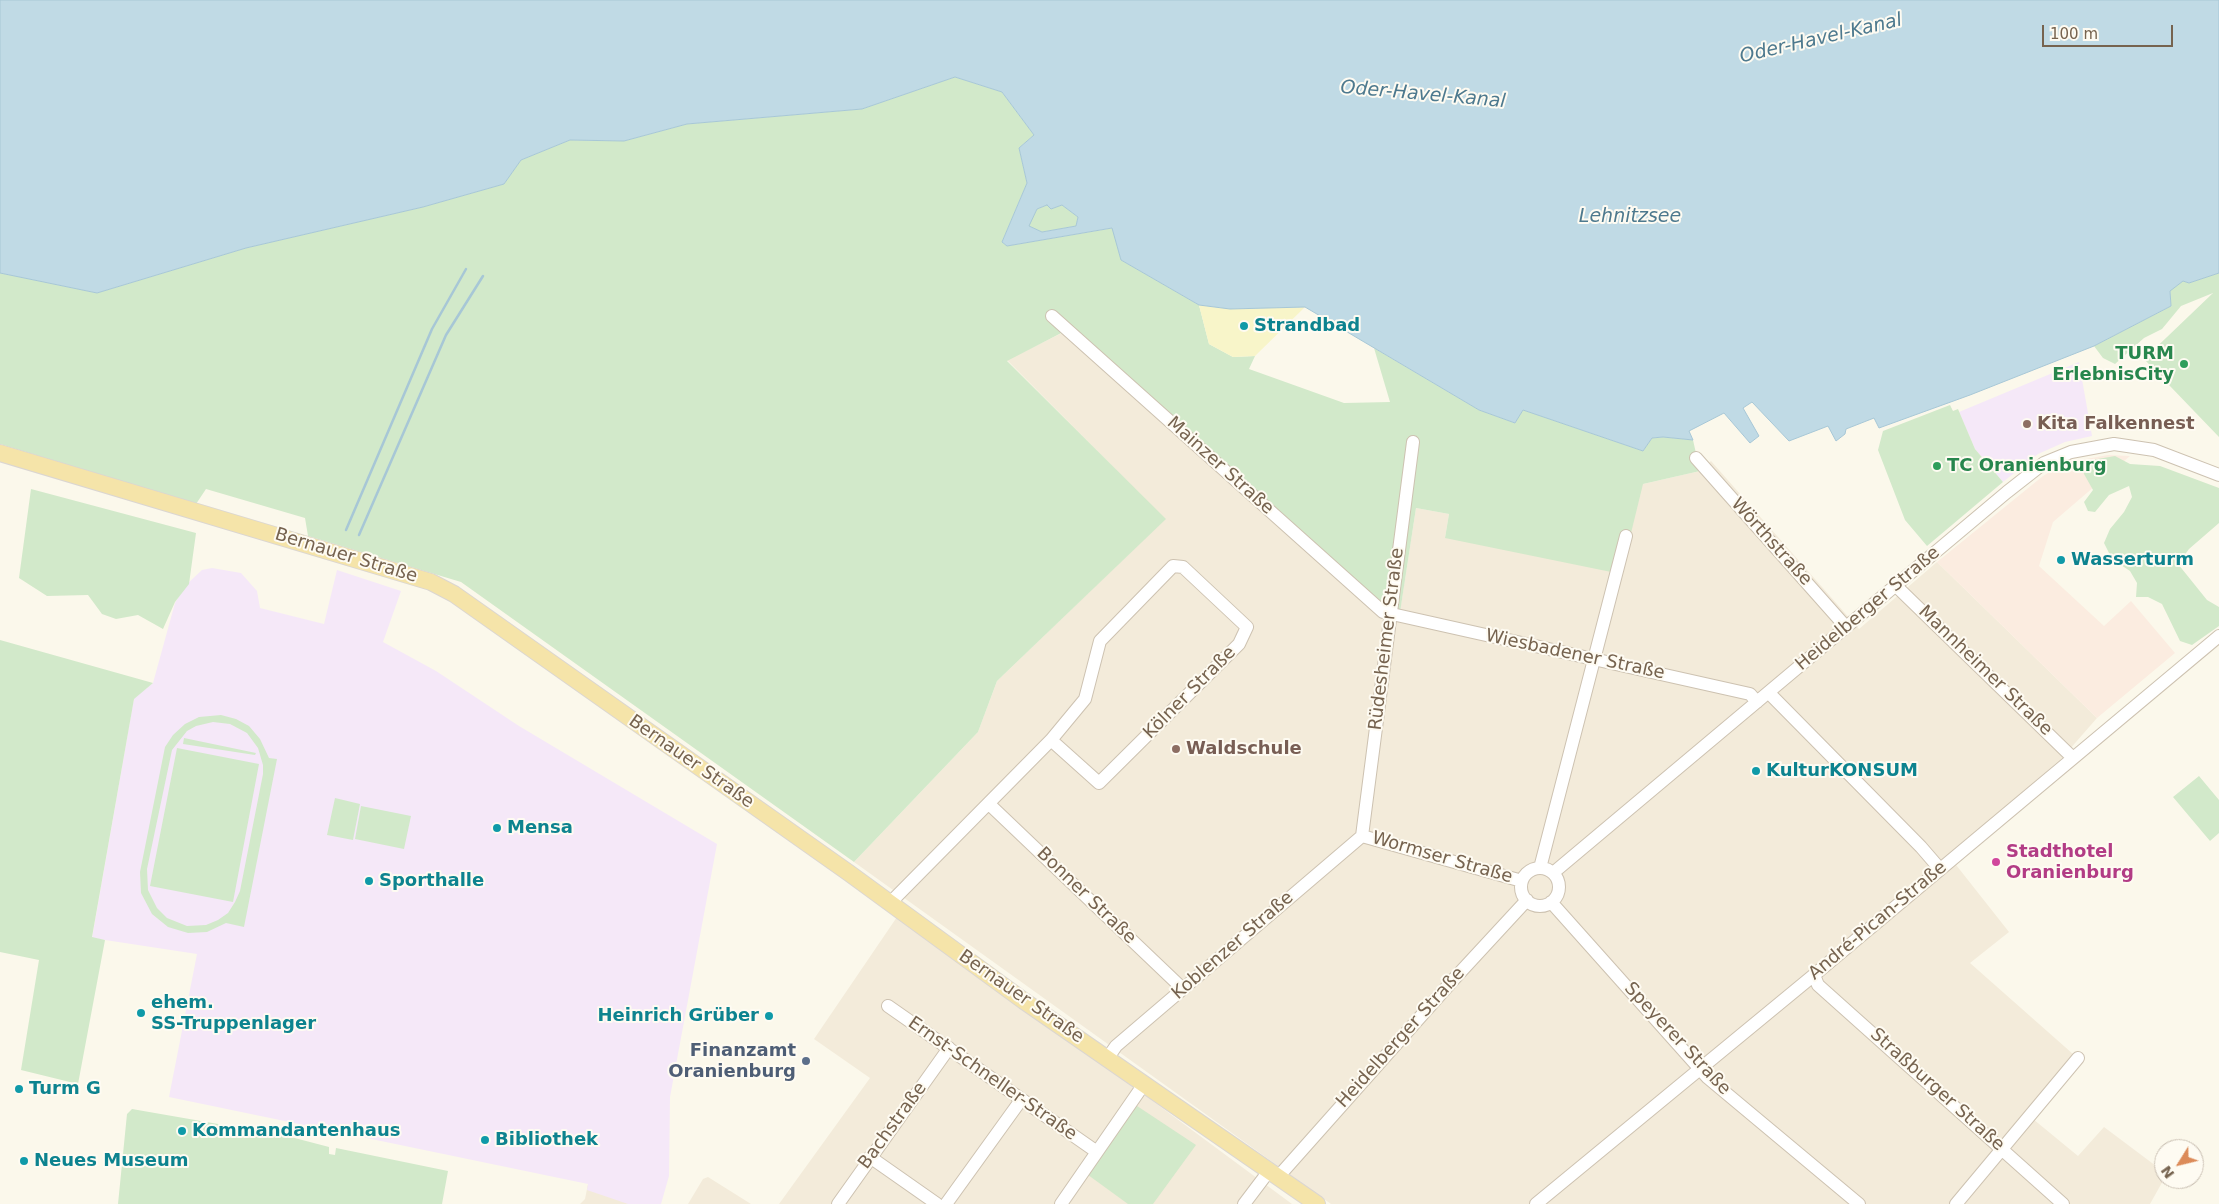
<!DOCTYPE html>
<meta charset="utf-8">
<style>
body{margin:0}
#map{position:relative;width:2219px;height:1204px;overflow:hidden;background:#fbf8eb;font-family:"DejaVu Sans",sans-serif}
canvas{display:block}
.north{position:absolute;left:2154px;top:1139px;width:50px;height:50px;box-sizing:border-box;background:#fefbf2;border:1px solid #c8beb1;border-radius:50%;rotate:234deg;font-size:14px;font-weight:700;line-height:20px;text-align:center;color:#76634f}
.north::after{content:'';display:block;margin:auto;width:18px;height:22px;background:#dc8b59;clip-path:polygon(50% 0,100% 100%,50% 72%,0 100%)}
.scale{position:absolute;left:2042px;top:25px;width:131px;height:22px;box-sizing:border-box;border:2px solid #76634f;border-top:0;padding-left:6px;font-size:15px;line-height:18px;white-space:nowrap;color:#76634f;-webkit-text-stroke:4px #fefbf2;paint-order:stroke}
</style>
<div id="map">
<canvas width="2219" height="1204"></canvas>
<div class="north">N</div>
<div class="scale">100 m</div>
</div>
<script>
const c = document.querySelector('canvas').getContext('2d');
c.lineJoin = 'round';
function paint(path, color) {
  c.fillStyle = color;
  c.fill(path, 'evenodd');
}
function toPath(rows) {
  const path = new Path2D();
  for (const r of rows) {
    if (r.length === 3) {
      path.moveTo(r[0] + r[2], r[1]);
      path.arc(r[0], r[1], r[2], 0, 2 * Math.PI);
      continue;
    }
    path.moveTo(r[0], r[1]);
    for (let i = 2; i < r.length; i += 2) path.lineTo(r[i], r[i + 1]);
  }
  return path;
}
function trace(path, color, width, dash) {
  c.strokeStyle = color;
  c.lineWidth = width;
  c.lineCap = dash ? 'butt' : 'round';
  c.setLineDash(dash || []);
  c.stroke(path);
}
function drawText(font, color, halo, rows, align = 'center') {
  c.font = font + ' "DejaVu Sans",sans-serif';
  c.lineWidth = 4;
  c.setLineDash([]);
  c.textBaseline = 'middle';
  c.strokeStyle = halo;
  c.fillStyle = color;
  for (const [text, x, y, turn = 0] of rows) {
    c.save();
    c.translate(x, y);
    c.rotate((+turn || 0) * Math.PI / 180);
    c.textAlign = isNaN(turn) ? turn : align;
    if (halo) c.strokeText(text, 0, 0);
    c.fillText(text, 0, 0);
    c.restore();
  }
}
paint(toPath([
 [1070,329,1399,618,1416,508,1449,514,1445,538,1643,484,1700,471,1711,461,1859,629,1937,562,2097,718,2062,758,1949,856,2009,932,1970,963,2082,1062,2033,1119,2078,1156,2104,1127,2164,1172,2164,1179,2150,1204,1331,1204,854,862,978,732,997,681,1165,519,1007,360],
 [897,917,1127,1082,1292,1204,779,1204,870,1078,814,1039],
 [708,1177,751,1204,688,1204,703,1179],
 [588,1184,658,1204,580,1204,585,1199]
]), '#f3ebda');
paint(toPath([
 [2108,455,2130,456,2053,522,2039,566,2104,626,2131,601,2175,653,2097,718,1937,562,2043,476,2058,467,2075,461]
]), '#fbece0');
paint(toPath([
 [2079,362,2092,436,2065,442,2038,454,2003,482,1975,449,1959,412],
 [212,568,241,573,257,591,260,608,324,624,337,570,401,591,383,642,436,671,519,726,717,844,670,1097,669,1176,661,1204,628,1204,587,1190,588,1184,169,1097,197,954,92,938,134,698,153,683,175,603,186,585,202,570]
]), '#f5e8f8');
paint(toPath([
 [955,77,1002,92,1034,135,1019,148,1027,183,1002,242,1007,246,1113,228,1121,260,1199,305,1209,344,1233,357,1255,356,1249,369,1344,403,1390,402,1374,348,1479,410,1515,423,1523,410,1643,451,1652,438,1663,437,1693,440,1700,471,1643,484,1621,574,1445,538,1449,514,1416,508,1399,619,1069,329,1007,361,1166,519,997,681,978,732,854,862,461,582,308,536,305,518,206,489,196,504,0,444,0,273,97,293,246,248,423,207,504,184,521,160,570,140,624,141,687,124,862,109],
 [1047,205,1051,209,1062,205,1078,217,1076,226,1042,232,1028,226,1037,209],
 [2219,273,2219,437,2144,359,2213,293,2181,306,2162,329,2144,338,2115,364,2103,358,2094,346,2171,306,2170,290,2183,281,2189,283],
 [1950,405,1953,411,1958,409,1975,449,2003,482,1927,546,1905,520,1878,450,1883,431],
 [2115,456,2130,464,2160,466,2219,488,2219,523,2189,549,2178,564,2207,600,2219,607,2219,626,2192,645,2180,641,2162,604,2148,597,2136,597,2137,583,2130,571,2112,559,2104,543,2110,529,2124,512,2132,497,2129,486,2109,495,2095,512,2088,511,2084,502,2093,490,2084,474,2080,462],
 [31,489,196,533,189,584,175,602,163,629,138,615,116,619,102,614,88,595,47,596,19,578],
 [0,640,153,683,134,699,92,937,105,940,78,1084,21,1070,39,960,0,952],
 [221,715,236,719,249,726,260,739,269,758,277,759,244,927,226,923,207,932,188,933,168,927,152,914,141,893,140,872,165,747,173,735,185,724,199,717],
 [213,722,230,724,247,733,258,748,263,765,263,774,240,891,235,902,228,913,218,920,206,925,187,926,167,918,157,908,148,890,147,869,172,750,187,731,196,726],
 [184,738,256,753,255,755,183,744],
 [177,748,259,764,233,902,150,886],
 [2199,776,2219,800,2219,833,2210,841,2173,797],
 [335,798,360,804,353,840,327,835],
 [361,806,411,816,404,849,355,839],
 [1131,1102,1196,1145,1153,1204,1128,1204,1084,1172],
 [132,1109,287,1136,329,1147,329,1154,335,1155,336,1148,448,1171,442,1204,118,1204,127,1114]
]), '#d2e9ca');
paint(toPath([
 [1199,305,1230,309,1305,307,1255,356,1233,357,1209,344]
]), '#f8f5c9');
const water = toPath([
 [0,0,2219,0,2219,273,2189,283,2183,281,2170,291,2171,306,2094,346,1970,395,1879,428,1874,418,1846,429,1845,434,1836,441,1828,426,1789,441,1752,402,1743,408,1759,436,1750,443,1724,413,1689,431,1693,440,1663,437,1652,438,1643,451,1523,410,1515,423,1479,410,1305,307,1230,309,1199,305,1121,260,1112,228,1007,246,1002,242,1027,183,1019,148,1034,135,1002,92,955,77,862,109,687,124,624,141,570,140,521,160,504,184,423,207,246,248,97,293,0,273,0,0],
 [1047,205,1051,209,1062,205,1078,217,1076,226,1042,232,1029,226,1037,209,1047,205]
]);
paint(water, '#c0dae5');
trace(water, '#a7c7d6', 1);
trace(toPath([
 [346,530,432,329,466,269],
 [359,535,446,335,483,276]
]), '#a7c7d6', 2.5);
const minor = toPath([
 [1052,316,1383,612,1750,694,1757,702],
 [1696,458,1846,627],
 [1895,585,2073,758],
 [1769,693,1921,847,1940,869],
 [989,804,1183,989],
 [1362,836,1413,442],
 [1362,836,1522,881],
 [1540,868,1626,536],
 [1540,887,19],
 [1553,873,2007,492,2044,463,2071,452,2114,444,2154,450,2219,475],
 [1551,902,1708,1078,1859,1204],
 [890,903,1051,740,1085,699,1100,641,1173,566,1183,567,1247,627,1239,644,1099,783,1051,740],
 [1814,975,1818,985,2063,1204],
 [888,1006,1097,1152],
 [1107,1059,1116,1046,1362,836],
 [870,1157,937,1204],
 [1278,1177,1454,979,1527,900],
 [838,1204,949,1048],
 [946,1204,1021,1100],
 [1061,1204,1144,1084],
 [1244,1204,1269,1171],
 [1536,1204,1814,975,2219,636],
 [1956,1204,2078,1058]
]);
const major = toPath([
 [0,453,431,582,454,594,849,873,1024,1001,1317,1204]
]);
trace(minor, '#cdc2b1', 14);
trace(major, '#dbd6d1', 18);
trace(minor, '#fff', 12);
trace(major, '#f5e4a9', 16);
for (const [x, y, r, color] of [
 [1244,326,5,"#0f9aa8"],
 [2184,364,5,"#2e9e5b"],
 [2027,424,5,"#8d6e63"],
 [1937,466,5,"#2e9e5b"],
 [2061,560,5,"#0f9aa8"],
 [1176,749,5,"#8d6e63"],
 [1756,771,5,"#0f9aa8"],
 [497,828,5,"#0f9aa8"],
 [1996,862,5,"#d1479c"],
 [369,881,5,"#0f9aa8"],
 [141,1013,5,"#0f9aa8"],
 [769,1016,5,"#0f9aa8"],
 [806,1061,5,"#5c6f8a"],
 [19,1089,5,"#0f9aa8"],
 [182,1131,5,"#0f9aa8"],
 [485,1140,5,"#0f9aa8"],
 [24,1161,5,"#0f9aa8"]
]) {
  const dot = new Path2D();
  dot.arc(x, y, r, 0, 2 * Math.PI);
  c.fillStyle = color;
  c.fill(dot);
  trace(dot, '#fefbf2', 2);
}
drawText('bold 18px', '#0d838f', '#fefbf2', [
 ["Strandbad",1254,326],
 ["Wasserturm",2071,560],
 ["KulturKONSUM",1766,771],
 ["Mensa",507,828],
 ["Sporthalle",379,881],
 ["ehem.",151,1003],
 ["SS-Truppenlager",151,1024],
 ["Heinrich Grüber",759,1016,"right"],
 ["Turm G",29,1089],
 ["Kommandantenhaus",192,1131],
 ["Bibliothek",495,1140],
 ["Neues Museum",34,1161]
], 'left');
drawText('bold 18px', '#27864d', '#fefbf2', [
 ["TURM",2174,354],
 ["ErlebnisCity",2174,375],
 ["TC Oranienburg",1947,466,"left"]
], 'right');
drawText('bold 18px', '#785e54', '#fefbf2', [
 ["Kita Falkennest",2037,424],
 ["Waldschule",1186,749]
], 'left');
drawText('18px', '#76634f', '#fefbf2', [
 ["Mainzer Straße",1220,466,42],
 ["Wörthstraße",1771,542,48],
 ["Bernauer Straße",346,556,17],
 ["Heidelberger Straße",1868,609,-40],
 ["Rüdesheimer Straße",1387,639,-83],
 ["Wiesbadener Straße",1575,655,12],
 ["Mannheimer Straße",1985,671,44],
 ["Kölner Straße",1190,693,-45],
 ["Bernauer Straße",691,762,35],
 ["Wormser Straße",1442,858,16],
 ["Bonner Straße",1086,896,44],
 ["André-Pican-Straße",1878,921,-40],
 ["Koblenzer Straße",1233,946,-41],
 ["Bernauer Straße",1021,997,35],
 ["Heidelberger Straße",1401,1038,-48],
 ["Speyerer Straße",1677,1039,47],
 ["Ernst-Schneller-Straße",992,1079,35],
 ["Straßburger Straße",1937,1090,42],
 ["Bachstraße",893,1126,-54]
]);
drawText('bold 18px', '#b23c85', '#fefbf2', [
 ["Stadthotel",2006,852],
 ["Oranienburg",2006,873]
], 'left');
drawText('bold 18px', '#4e5e75', '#fefbf2', [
 ["Finanzamt",796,1051],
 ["Oranienburg",796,1072]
], 'right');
drawText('italic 19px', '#4d798e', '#fefbf2', [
 ["Oder-Havel-Kanal",1821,39,-13],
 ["Oder-Havel-Kanal",1423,95,5],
 ["Lehnitzsee",1630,217]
]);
</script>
